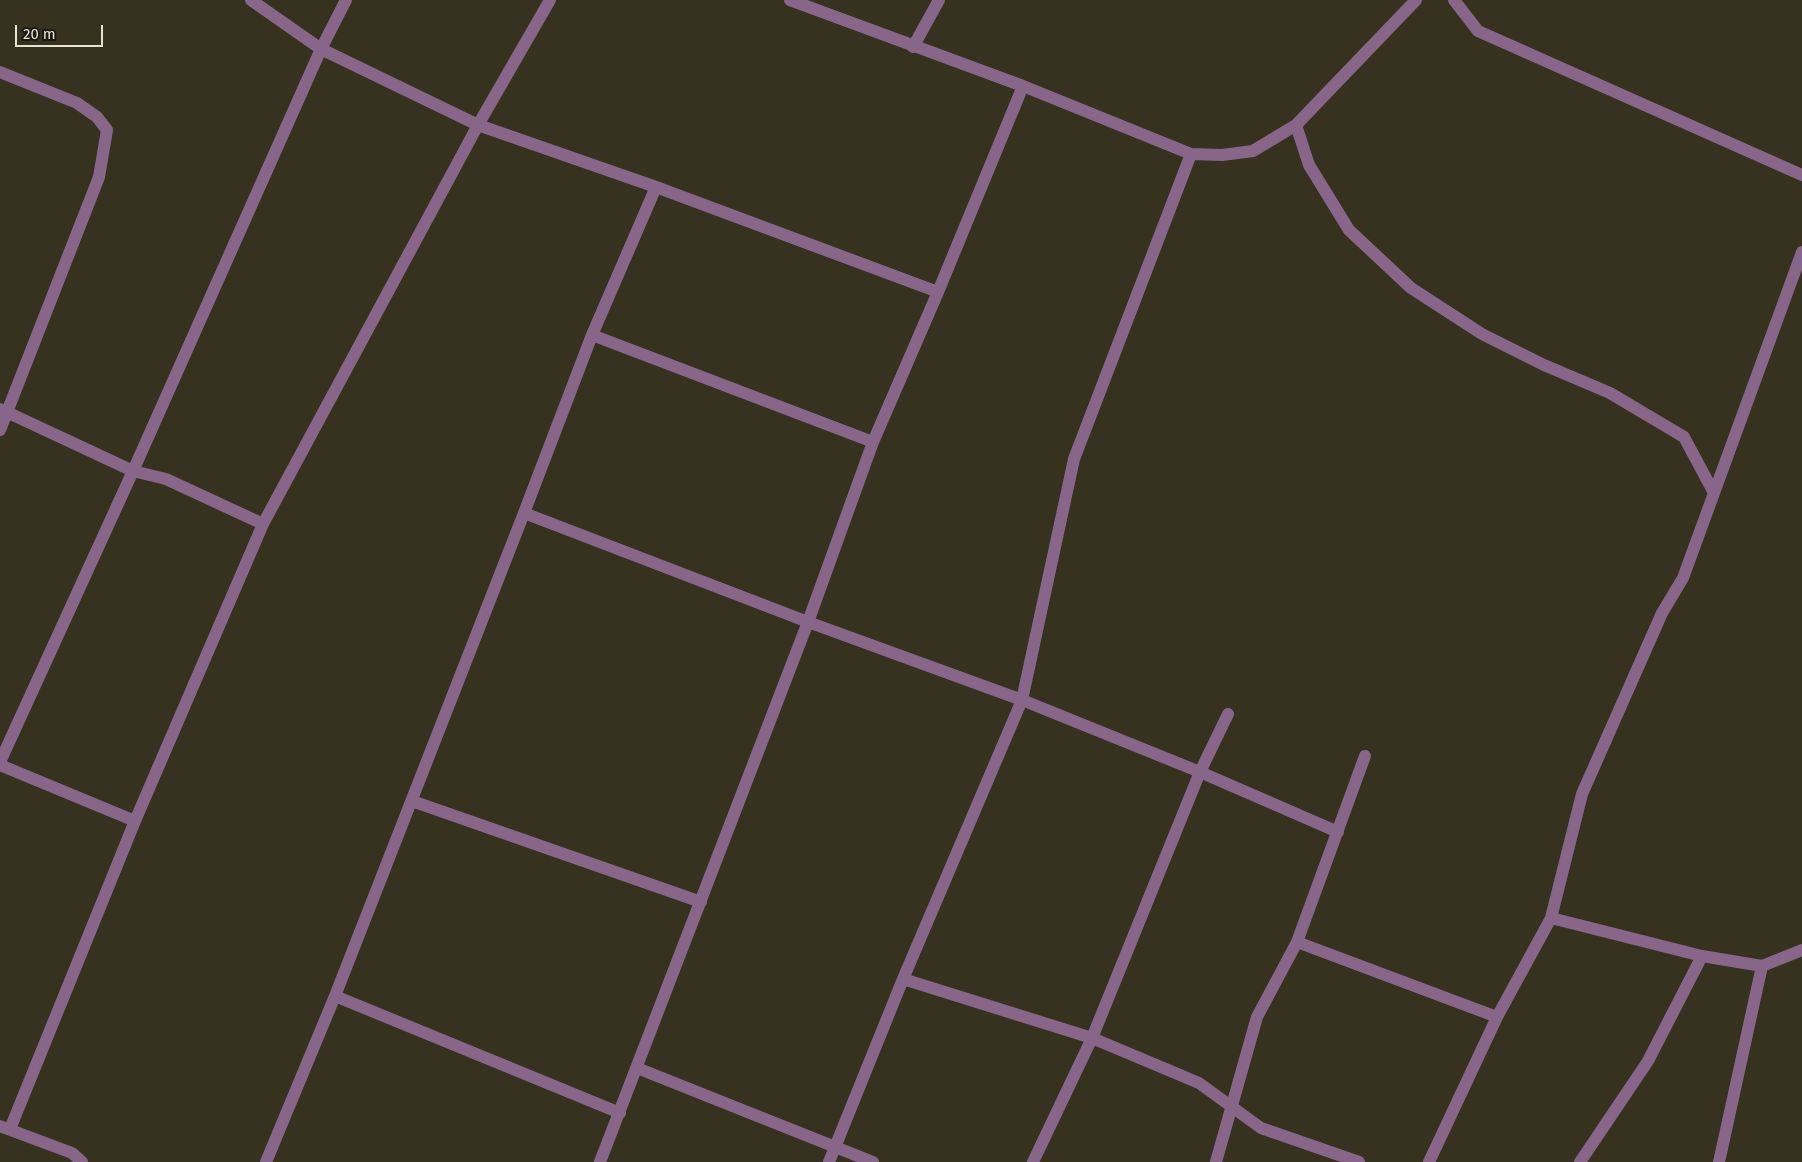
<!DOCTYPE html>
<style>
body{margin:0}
#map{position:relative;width:1802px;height:1162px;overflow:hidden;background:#373220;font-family:"Fira Sans",sans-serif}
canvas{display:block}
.scale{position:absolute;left:15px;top:25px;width:88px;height:22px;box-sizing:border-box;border:2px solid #e5e2d7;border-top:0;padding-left:6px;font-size:15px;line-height:18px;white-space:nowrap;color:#e5e2d7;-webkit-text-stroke:4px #1c1a12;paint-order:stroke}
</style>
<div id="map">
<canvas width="1802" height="1162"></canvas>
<div class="scale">20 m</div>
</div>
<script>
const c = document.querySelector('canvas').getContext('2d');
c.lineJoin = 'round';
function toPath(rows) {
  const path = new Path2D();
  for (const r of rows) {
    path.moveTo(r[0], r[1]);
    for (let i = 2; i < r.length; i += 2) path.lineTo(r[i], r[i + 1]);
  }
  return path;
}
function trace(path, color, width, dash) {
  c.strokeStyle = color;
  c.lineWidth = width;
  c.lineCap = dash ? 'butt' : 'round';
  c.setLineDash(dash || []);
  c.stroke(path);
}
trace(toPath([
 [251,0,321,49,478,125,656,187,938,292],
 [790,0,1023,86,1191,154],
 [1454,0,1478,31,1802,175],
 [913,47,939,0],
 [0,72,77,103,97,117,107,130,99,177,0,430],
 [1296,125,1309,165,1349,230,1411,288,1482,334,1544,365,1610,393,1684,437,1714,493],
 [592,335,873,442],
 [0,409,133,471,166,479,263,524],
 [524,513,808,622,1022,700,1200,772,1338,832],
 [0,762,133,471,321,49,346,0],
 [0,765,135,821],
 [412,801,701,902],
 [1551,918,1702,956,1762,966,1802,950],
 [1297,942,1497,1017],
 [903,979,1092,1038,1199,1083,1261,1128,1359,1162],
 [335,996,620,1113],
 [637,1068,873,1162],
 [0,1126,72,1153,82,1162],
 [10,1129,135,821,263,524,478,125,550,0],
 [266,1162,335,996,524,513,592,335,656,187],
 [600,1162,808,622,873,442,938,292,1023,86],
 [829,1162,903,979,1022,700,1074,459,1191,154,1222,155,1253,151,1296,125,1416,0],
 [1033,1162,1092,1038,1200,772,1228,714],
 [1216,1162,1257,1017,1297,942,1365,756],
 [1429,1162,1497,1017,1551,918,1582,794,1662,613,1683,578,1802,252],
 [1580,1162,1648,1061,1702,956],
 [1719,1162,1762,966]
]), '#88668a', 12);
</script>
